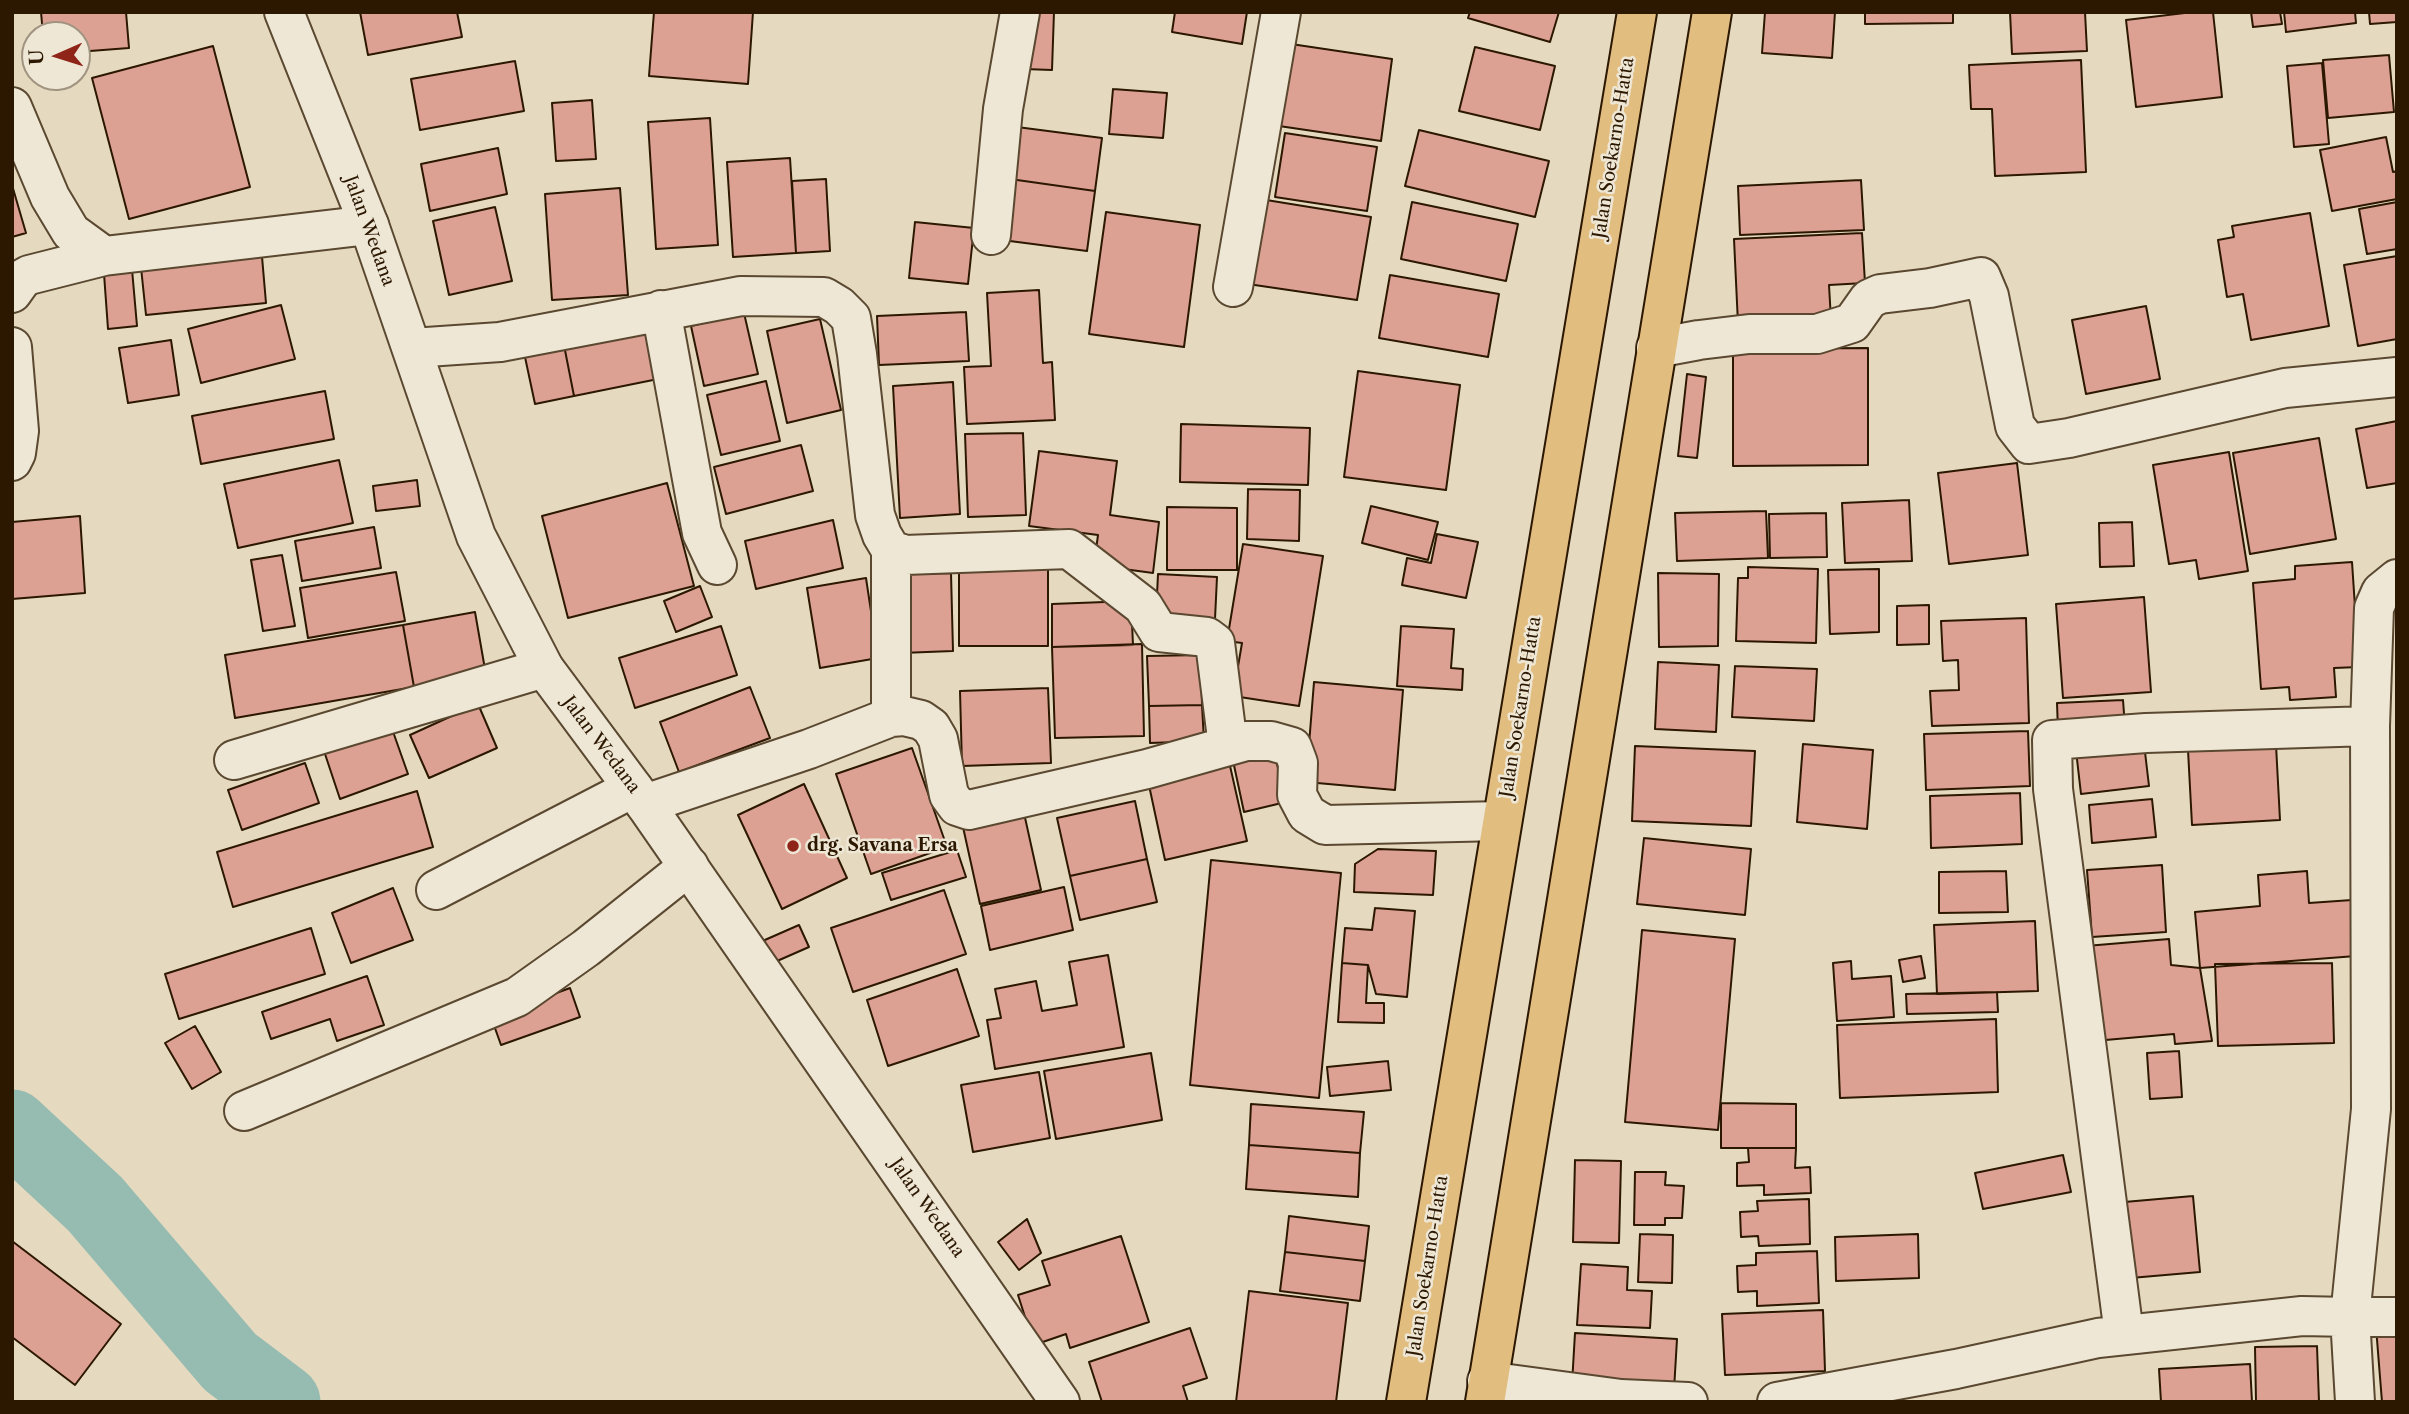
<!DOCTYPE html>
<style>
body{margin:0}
#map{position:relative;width:2409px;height:1414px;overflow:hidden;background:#e5dabf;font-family:"Libre Caslon Text",serif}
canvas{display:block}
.frame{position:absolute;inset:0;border:14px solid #2c1701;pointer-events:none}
.north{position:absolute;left:21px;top:21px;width:70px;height:70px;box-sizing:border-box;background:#eee7d5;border:2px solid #a09480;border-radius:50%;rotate:267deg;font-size:19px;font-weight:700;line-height:28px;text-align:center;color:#2c1701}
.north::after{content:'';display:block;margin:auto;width:24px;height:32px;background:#8f2418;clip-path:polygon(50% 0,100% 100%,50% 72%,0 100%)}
</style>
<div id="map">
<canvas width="2409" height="1414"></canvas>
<div class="frame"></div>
<div class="north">U</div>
</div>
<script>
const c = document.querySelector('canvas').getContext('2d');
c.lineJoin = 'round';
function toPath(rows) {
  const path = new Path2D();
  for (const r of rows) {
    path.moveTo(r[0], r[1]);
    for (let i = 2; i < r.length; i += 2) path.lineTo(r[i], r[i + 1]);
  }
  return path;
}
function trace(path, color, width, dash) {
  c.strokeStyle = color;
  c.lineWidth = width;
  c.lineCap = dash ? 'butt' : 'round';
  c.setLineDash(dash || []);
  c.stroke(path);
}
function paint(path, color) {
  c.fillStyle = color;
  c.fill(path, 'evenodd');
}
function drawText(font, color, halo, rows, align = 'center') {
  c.font = font + ' "Libre Caslon Text",serif';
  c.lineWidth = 5;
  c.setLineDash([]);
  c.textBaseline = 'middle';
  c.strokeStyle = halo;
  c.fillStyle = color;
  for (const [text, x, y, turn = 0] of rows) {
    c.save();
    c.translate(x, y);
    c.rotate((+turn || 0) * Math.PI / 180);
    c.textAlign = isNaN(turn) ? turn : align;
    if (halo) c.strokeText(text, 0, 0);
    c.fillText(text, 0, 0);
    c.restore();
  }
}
trace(toPath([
 [12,1127,95,1204,230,1362,283,1402]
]), '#96bbb1', 75);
const building = toPath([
 [41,12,126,12,129,48,77,52,77,35,43,35,41,12],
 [360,12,457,12,462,37,368,55,360,12],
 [654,12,753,12,748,84,649,76,654,12],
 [1026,12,1054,12,1052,70,1024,69,1026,12],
 [1175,12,1247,12,1242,44,1172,32,1175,12],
 [1470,12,1559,12,1550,42,1468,18,1470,12],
 [1765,12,1835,12,1832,58,1762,53,1765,12],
 [1865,12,1953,12,1953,23,1865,24,1865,12],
 [2010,12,2085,12,2087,51,2012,54,2010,12],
 [2193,12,2213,12,2222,97,2136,107,2126,20,2193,12],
 [2251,12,2280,12,2282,24,2253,27,2251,12],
 [2284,12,2355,12,2356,23,2286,32,2284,12],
 [2369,12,2397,12,2397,22,2370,24,2369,12],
 [1291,44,1392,59,1381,141,1279,126,1291,44],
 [213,46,250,187,129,219,92,78,213,46],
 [1475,47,1555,66,1540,130,1459,111,1475,47],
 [2389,55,2394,112,2328,118,2323,60,2389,55],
 [2081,60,2086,172,1995,176,1992,109,1971,109,1969,65,2081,60],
 [515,61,524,111,420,130,411,79,515,61],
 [2322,63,2329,144,2294,147,2287,66,2322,63],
 [1113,89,1167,93,1163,138,1109,134,1113,89],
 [592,100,596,159,556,161,552,103,592,100],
 [710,118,718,245,656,249,648,122,710,118],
 [1017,127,1102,138,1095,191,1010,179,1017,127],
 [1419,130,1549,161,1535,217,1405,186,1419,130],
 [1285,133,1377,147,1367,211,1275,197,1285,133],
 [2386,137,2393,172,2397,171,2397,199,2332,211,2320,150,2386,137],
 [498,148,507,194,430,211,421,164,498,148],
 [790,158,796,253,733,257,727,162,790,158],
 [826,179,830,251,796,253,792,181,826,179],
 [1010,179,1095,191,1087,251,1002,240,1010,179],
 [1861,180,1864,230,1740,235,1738,186,1861,180],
 [12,185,26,233,12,237,12,185],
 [620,188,628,295,552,300,545,194,620,188],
 [1254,198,1371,217,1357,300,1241,283,1254,198],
 [1412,202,1518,224,1506,281,1401,259,1412,202],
 [2397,202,2397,249,2367,254,2359,209,2397,202],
 [495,207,512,281,449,295,433,221,495,207],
 [1106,212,1200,225,1184,347,1089,334,1106,212],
 [2310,213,2329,326,2251,340,2243,294,2227,297,2218,240,2234,237,2232,226,2310,213],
 [915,222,974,228,968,284,909,278,915,222],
 [1862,233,1865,283,1829,285,1831,320,1738,324,1734,239,1862,233],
 [261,245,266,303,146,315,140,258,261,245],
 [2397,256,2397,339,2358,346,2344,265,2397,256],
 [131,258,137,326,108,329,103,260,131,258],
 [1390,275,1499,294,1488,357,1379,338,1390,275],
 [1039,290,1043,363,1052,362,1055,420,967,424,964,367,991,366,987,293,1039,290],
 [281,305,295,359,201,383,188,329,281,305],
 [2146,306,2160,379,2086,394,2072,320,2146,306],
 [966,312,969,361,879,365,877,316,966,312],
 [744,313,758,374,704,386,691,326,744,313],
 [646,319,658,379,574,396,562,335,646,319],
 [820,319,841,410,787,423,767,331,820,319],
 [562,335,574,396,535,404,522,343,562,335],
 [171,340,179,395,128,403,119,348,171,340],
 [1868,348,1868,465,1733,466,1733,349,1868,348],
 [1358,371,1460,385,1446,490,1344,477,1358,371],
 [1687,374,1706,377,1697,458,1678,456,1687,374],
 [766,381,780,441,721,455,707,395,766,381],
 [953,382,960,514,900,518,893,386,953,382],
 [325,391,334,439,201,464,192,416,325,391],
 [2397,421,2397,483,2367,488,2356,429,2397,421],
 [1181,424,1310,428,1308,485,1180,482,1181,424],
 [1023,433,1026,515,968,517,965,434,1023,433],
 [2319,438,2336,539,2250,554,2233,453,2319,438],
 [801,445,813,491,726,514,714,467,801,445],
 [1039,451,1117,461,1110,515,1159,522,1153,573,1094,565,1098,535,1029,526,1039,451],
 [2229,452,2248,571,2199,579,2196,560,2169,564,2153,465,2229,452],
 [339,460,353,523,238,548,224,484,339,460],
 [2017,463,2028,555,1949,564,1938,473,2017,463],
 [417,480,420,506,376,511,373,486,417,480],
 [667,483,694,586,568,618,542,516,667,483],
 [1248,489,1300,490,1299,541,1247,539,1248,489],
 [1909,500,1912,561,1845,563,1842,503,1909,500],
 [1371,506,1438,522,1428,560,1362,543,1371,506],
 [1167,507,1237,508,1237,570,1167,570,1167,507],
 [1766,511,1768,558,1677,561,1675,513,1766,511],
 [1826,513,1827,557,1770,558,1769,514,1826,513],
 [80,516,85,593,12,599,12,522,80,516],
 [833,520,843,568,756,589,745,541,833,520],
 [2132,522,2134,566,2100,567,2099,523,2132,522],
 [374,527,381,568,302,581,295,541,374,527],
 [1437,534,1478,542,1466,598,1402,585,1407,558,1431,563,1437,534],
 [1243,544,1323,556,1299,706,1233,696,1242,643,1227,641,1243,544],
 [282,555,295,626,263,631,251,560,282,555],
 [2352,562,2359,667,2334,668,2336,697,2290,700,2289,687,2261,689,2253,583,2295,579,2295,566,2352,562],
 [959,566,1048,566,1048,646,959,646,959,566],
 [1748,567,1818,569,1816,643,1736,641,1738,578,1748,578,1748,567],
 [1879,569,1879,632,1830,634,1828,570,1879,569],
 [396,572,405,621,308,638,300,588,396,572],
 [951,573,953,651,901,653,900,574,951,573],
 [1658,573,1719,574,1718,646,1659,647,1658,573],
 [1158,574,1217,577,1215,619,1156,616,1158,574],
 [866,578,878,658,820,668,807,588,866,578],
 [700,586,712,617,676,632,664,601,700,586],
 [2144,597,2151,692,2063,698,2056,604,2144,597],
 [1131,601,1133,645,1052,647,1052,604,1131,601],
 [1929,605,1929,644,1897,645,1897,606,1929,605],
 [475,612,486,675,414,687,403,625,475,612],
 [2026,618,2029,723,1932,726,1930,691,1959,690,1958,660,1943,661,1941,621,2026,618],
 [403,625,414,687,235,718,225,655,403,625],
 [721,626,737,675,635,708,619,658,721,626],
 [1401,626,1454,629,1451,668,1463,669,1462,690,1397,686,1401,626],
 [1142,644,1144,736,1055,738,1052,647,1142,644],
 [1201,655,1202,705,1149,706,1147,656,1201,655],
 [1658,662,1719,665,1716,732,1655,729,1658,662],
 [1735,666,1817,669,1814,721,1732,717,1735,666],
 [1314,682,1403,690,1395,790,1306,782,1314,682],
 [750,687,770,738,679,772,660,722,750,687],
 [1048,688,1051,763,962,766,960,691,1048,688],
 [2123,700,2125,727,2058,731,2057,703,2123,700],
 [478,704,497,748,429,778,410,735,478,704],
 [1202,705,1204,741,1150,743,1149,706,1202,705],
 [391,726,408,774,340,799,324,751,391,726],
 [2028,731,2030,786,1926,790,1924,734,2028,731],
 [2143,735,2149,786,2081,794,2075,742,2143,735],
 [1803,744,1873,750,1867,829,1797,822,1803,744],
 [2276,745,2280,820,2192,825,2188,750,2276,745],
 [1635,746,1755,751,1751,826,1632,821,1635,746],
 [1273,747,1286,802,1244,812,1232,756,1273,747],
 [912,748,947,847,871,874,836,774,912,748],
 [1228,757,1247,841,1165,860,1147,776,1228,757],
 [305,763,319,803,242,830,228,790,305,763],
 [804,784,847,878,782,909,738,815,804,784],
 [417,791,433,847,233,907,217,852,417,791],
 [2020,793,2022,844,1931,848,1930,796,2020,793],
 [2152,799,2156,837,2092,843,2089,805,2152,799],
 [1135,801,1147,859,1070,876,1057,818,1135,801],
 [1022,804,1041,890,980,904,961,818,1022,804],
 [1644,838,1751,849,1745,915,1637,904,1644,838],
 [1378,849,1436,851,1433,895,1354,892,1355,864,1378,849],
 [957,850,966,877,891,900,882,873,957,850],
 [1147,859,1157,902,1080,920,1070,876,1147,859],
 [1211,860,1341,873,1319,1098,1190,1085,1211,860],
 [2162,865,2166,932,2092,937,2087,870,2162,865],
 [2006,871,2008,912,1939,913,1939,872,2006,871],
 [2307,871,2309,903,2352,900,2356,956,2200,968,2195,912,2260,906,2258,875,2307,871],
 [1064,887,1073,930,990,950,981,906,1064,887],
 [393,888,413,940,351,963,332,913,393,888],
 [944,890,966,954,853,992,831,928,944,890],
 [1375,908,1415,911,1407,997,1376,994,1368,965,1342,963,1345,928,1372,930,1375,908],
 [2035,921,2038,991,1937,994,1934,925,2035,921],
 [799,925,809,947,768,965,758,943,799,925],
 [311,928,325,974,179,1019,165,974,311,928],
 [1642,930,1735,939,1718,1130,1625,1122,1642,930],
 [2169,939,2171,965,2200,968,2212,1041,2175,1044,2174,1034,2094,1041,2086,946,2169,939],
 [1108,955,1124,1047,995,1069,987,1020,1001,1018,995,989,1036,981,1042,1011,1077,1005,1069,962,1108,955],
 [1921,956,1925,978,1903,982,1899,960,1921,956],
 [1851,961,1852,979,1891,976,1894,1017,1837,1021,1833,963,1851,961],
 [1342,963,1368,965,1366,1003,1384,1003,1384,1023,1338,1022,1342,963],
 [2332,963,2334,1043,2218,1046,2215,964,2332,963],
 [957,969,979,1036,888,1066,867,1000,957,969],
 [367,976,384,1025,337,1041,330,1019,271,1039,262,1012,367,976],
 [570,988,580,1017,501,1045,491,1017,570,988],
 [1997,992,1998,1012,1907,1014,1906,994,1997,992],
 [1996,1019,1998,1092,1840,1098,1837,1025,1996,1019],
 [195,1026,221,1072,192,1089,165,1043,195,1026],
 [2179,1051,2182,1097,2150,1099,2147,1053,2179,1051],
 [1151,1053,1162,1120,1056,1139,1044,1071,1151,1053],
 [1388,1061,1391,1090,1330,1096,1327,1067,1388,1061],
 [1039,1072,1050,1138,973,1152,961,1085,1039,1072],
 [1721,1103,1796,1104,1796,1148,1721,1148,1721,1103],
 [1251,1104,1364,1112,1360,1153,1249,1145,1251,1104],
 [1249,1145,1360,1153,1358,1197,1246,1189,1249,1145],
 [1748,1148,1796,1148,1795,1168,1810,1167,1811,1193,1764,1195,1764,1185,1737,1186,1737,1163,1749,1162,1748,1148],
 [2063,1155,2071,1192,1983,1209,1975,1173,2063,1155],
 [1575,1160,1621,1161,1619,1243,1573,1242,1575,1160],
 [1635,1172,1666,1172,1665,1185,1684,1186,1682,1218,1665,1218,1665,1225,1634,1225,1635,1172],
 [2193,1196,2200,1272,2119,1279,2113,1203,2193,1196],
 [1809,1199,1810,1244,1759,1246,1758,1236,1741,1237,1740,1212,1758,1211,1757,1201,1809,1199],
 [1289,1216,1369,1226,1365,1261,1285,1252,1289,1216],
 [1027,1219,1041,1253,1019,1270,998,1242,1027,1219],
 [1640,1234,1673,1235,1672,1283,1638,1282,1640,1234],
 [1918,1234,1919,1278,1836,1281,1835,1237,1918,1234],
 [1121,1236,1149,1322,1070,1348,1066,1334,1034,1345,1018,1295,1050,1285,1042,1261,1121,1236],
 [12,1241,121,1324,75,1385,12,1337,12,1241],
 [1817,1251,1819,1303,1757,1306,1757,1291,1738,1292,1737,1266,1756,1265,1756,1253,1817,1251],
 [1285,1252,1365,1261,1360,1301,1280,1291,1285,1252],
 [1581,1264,1628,1267,1627,1290,1652,1291,1650,1328,1577,1325,1581,1264],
 [1249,1291,1348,1303,1336,1402,1236,1402,1249,1291],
 [1823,1310,1825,1371,1725,1375,1722,1314,1823,1310],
 [2397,1326,2397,1402,2382,1402,2376,1327,2397,1326],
 [1190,1328,1207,1378,1183,1386,1188,1402,1102,1402,1089,1362,1190,1328],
 [1575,1333,1677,1339,1674,1390,1572,1384,1575,1333],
 [2317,1346,2319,1402,2256,1402,2255,1347,2317,1346],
 [2250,1364,2252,1402,2161,1402,2159,1369,2250,1364]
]);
paint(building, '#dca193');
trace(building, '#2c1701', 2);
const minor = toPath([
 [12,107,50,197,71,232,104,256,369,225],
 [991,235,1003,109,1020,12],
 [1233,287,1281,12],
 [12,293,22,279,29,275,104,256],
 [661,310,702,533,717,565],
 [12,347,19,431,16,453,12,461],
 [412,348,500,342,741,296,824,297,839,306,851,318,857,354,875,515,882,535,891,550,905,555,1069,549,1143,606,1159,632,1207,637,1215,643,1228,746],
 [1656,348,1699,340,1749,334,1817,334,1852,323,1869,299,1880,294,1930,288,1981,277,1989,296,2015,426,2029,444,2069,438,2285,388,2397,377],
 [891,550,891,717],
 [2397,579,2381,592,2374,608,2370,726,2371,1109,2350,1317,2397,1317],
 [234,760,544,668],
 [645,804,809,749,891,717,904,716,921,720,931,727,938,739,949,795,957,806,969,810,1147,769,1246,741,1271,741,1292,747,1298,763,1297,795,1307,814,1325,825,1502,821],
 [436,890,633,788],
 [244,1111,517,997,586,948,689,866],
 [2124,1334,2053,789,2052,740,2146,733,2370,726],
 [1487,1381,1621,1399,1688,1402],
 [1777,1402,1956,1369,2098,1338,2302,1316,2350,1317,2355,1402]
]);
const tertiary = toPath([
 [284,12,369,225,476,536,544,668,645,804,1060,1402]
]);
const trunk = toPath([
 [1406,1402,1637,12],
 [1485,1402,1712,12]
]);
trace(minor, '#5a4830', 42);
trace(tertiary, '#5a4830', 42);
trace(trunk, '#2c1701', 42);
trace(minor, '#eee7d5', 38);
trace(tertiary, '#eee7d5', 38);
trace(trunk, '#e2bd80', 38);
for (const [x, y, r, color] of [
 [793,846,7,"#8f2418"]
]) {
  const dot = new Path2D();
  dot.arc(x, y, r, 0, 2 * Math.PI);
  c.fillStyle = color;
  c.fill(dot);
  trace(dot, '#eee7d5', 2.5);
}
drawText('18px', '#2c1701', '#eee7d5', [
 ["Jalan Soekarno-Hatta",1614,148,-81],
 ["Jalan Wedana",369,231,70],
 ["Jalan Soekarno-Hatta",1521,707,-81],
 ["Jalan Wedana",601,745,53],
 ["Jalan Wedana",927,1208,55],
 ["Jalan Soekarno-Hatta",1428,1266,-81]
]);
drawText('bold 18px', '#2c1701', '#eee7d5', [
 ["drg. Savana Ersa",807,846]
], 'left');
</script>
